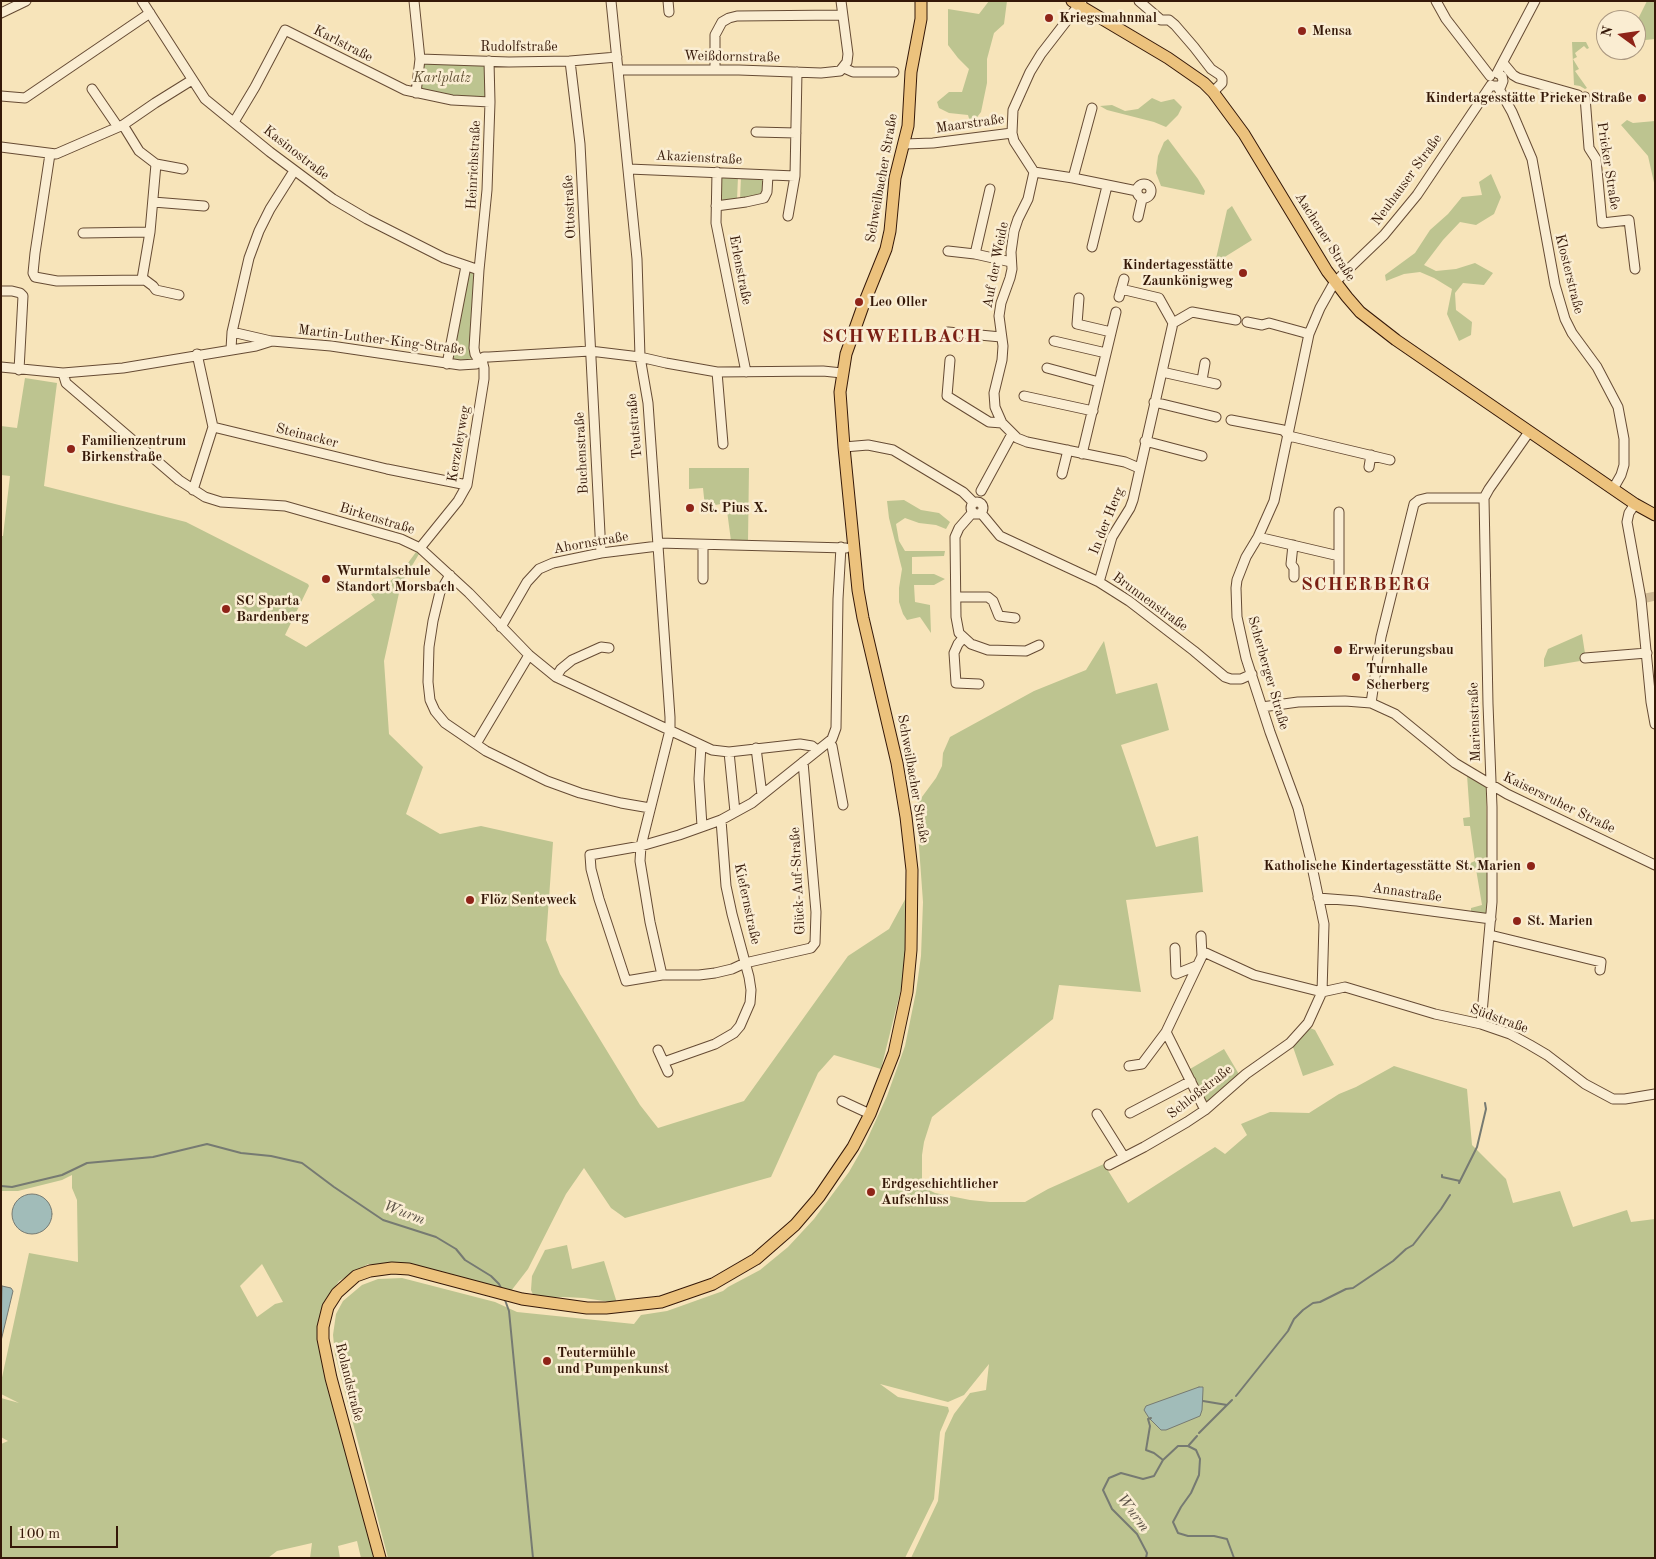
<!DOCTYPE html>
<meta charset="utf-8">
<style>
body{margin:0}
#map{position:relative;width:1656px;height:1559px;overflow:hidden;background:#f7e4ba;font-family:"Old Standard TT",serif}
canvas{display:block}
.frame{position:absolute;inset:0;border:2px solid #351808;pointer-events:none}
.north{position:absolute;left:1596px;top:10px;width:50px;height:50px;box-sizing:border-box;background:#faedd2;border:1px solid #ab9881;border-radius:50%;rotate:284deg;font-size:14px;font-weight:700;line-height:20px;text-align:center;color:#351808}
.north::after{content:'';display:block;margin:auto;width:18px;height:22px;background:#8f2418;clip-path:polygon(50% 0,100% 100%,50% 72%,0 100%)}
.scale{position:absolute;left:10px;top:1526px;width:108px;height:22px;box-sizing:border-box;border:2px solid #351808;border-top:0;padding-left:6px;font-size:15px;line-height:18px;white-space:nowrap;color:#351808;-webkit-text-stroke:4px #faedd2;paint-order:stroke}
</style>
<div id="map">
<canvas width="1656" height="1559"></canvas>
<div class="frame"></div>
<div class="north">N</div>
<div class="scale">100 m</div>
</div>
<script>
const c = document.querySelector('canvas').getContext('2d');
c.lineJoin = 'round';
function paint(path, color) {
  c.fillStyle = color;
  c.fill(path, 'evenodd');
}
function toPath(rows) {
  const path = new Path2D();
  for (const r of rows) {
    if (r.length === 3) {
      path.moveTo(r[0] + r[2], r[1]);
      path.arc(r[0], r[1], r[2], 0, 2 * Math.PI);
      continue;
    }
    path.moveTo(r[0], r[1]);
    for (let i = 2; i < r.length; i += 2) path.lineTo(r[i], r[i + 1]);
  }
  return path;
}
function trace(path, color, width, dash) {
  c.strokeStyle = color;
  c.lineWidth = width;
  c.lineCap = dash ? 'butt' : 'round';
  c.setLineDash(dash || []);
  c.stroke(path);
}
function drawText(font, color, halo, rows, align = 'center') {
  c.font = font + ' "Old Standard TT",serif';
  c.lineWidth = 5;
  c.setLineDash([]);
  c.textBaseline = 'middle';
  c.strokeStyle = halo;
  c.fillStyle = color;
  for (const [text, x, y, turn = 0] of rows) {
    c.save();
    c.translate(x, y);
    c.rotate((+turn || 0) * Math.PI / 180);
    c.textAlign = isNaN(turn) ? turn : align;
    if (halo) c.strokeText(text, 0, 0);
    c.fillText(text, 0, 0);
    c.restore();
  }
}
paint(toPath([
 [989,1,1007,1,1004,24,994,33,987,59,987,83,981,112,971,125,968,115,949,113,939,108,937,102,949,92,962,92,969,69,958,58,948,45,948,9,979,14],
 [1647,1,1655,1,1655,39,1636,41,1636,23],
 [1572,42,1586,42,1589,48,1587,49,1584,46,1575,53,1577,57,1573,59,1579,69,1575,71,1587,88,1585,89,1580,86,1574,85],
 [422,61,486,64,486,97,444,95,419,91],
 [1152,98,1161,102,1174,99,1182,107,1178,115,1166,127,1154,122,1107,110,1100,106,1112,105,1125,111,1138,109],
 [1627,120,1633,123,1655,121,1655,187,1648,156,1621,125],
 [1168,139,1198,179,1205,191,1204,195,1161,186,1156,173,1158,156,1164,142],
 [1491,174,1501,197,1494,214,1476,225,1460,222,1443,240,1424,265,1436,271,1456,269,1475,263,1493,273,1484,285,1463,283,1455,293,1456,310,1472,322,1471,335,1459,341,1447,314,1452,289,1434,278,1420,272,1404,274,1386,281,1385,275,1415,253,1430,230,1448,214,1462,197,1482,195,1479,182],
 [741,176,765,177,764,191,761,196,740,200],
 [723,177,738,177,737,200,722,201,720,199,721,180],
 [1232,206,1252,240,1215,263,1227,210],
 [467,269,478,271,471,362,450,362],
 [25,378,57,383,44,486,186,522,308,584,309,586,285,635,306,647,375,600,371,594,400,574,416,552,419,554,401,584,384,661,389,734,423,767,406,814,440,834,481,826,553,842,546,940,560,974,640,1105,658,1128,744,1101,848,956,889,929,908,894,906,969,881,1069,834,1055,818,1073,771,1177,625,1218,611,1208,584,1168,566,1194,528,1269,511,1291,406,1264,368,1264,339,1281,323,1304,317,1332,326,1381,371,1540,373,1558,361,1558,357,1541,338,1546,340,1558,310,1558,312,1543,277,1551,268,1558,1,1558,1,1444,8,1441,1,1437,1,1398,19,1403,1,1394,1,1382,29,1253,78,1262,77,1200,72,1188,72,1175,62,1180,18,1191,1,1191,1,536,3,536,10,476,1,475,1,426,17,428],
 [262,1264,283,1302,275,1304,257,1317,240,1286],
 [689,468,749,468,748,541,731,541,726,503,705,507,703,488,689,489],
 [904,500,921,510,939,513,950,522,946,529,936,525,919,523,905,518,896,524,899,541,905,551,945,551,944,556,912,557,912,574,934,574,945,579,934,585,914,585,915,602,930,605,931,633,920,617,907,620,903,614,899,602,899,588,902,569,889,518,887,501],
 [1582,634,1586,660,1544,667,1544,659,1548,649],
 [1104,641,1116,694,1157,683,1169,730,1121,745,1156,847,1198,836,1203,892,1126,900,1141,992,1059,985,1053,1019,932,1117,924,1142,922,1155,922,1179,925,1188,935,1193,970,1200,990,1202,1025,1202,1048,1189,1104,1164,1128,1203,1215,1147,1225,1154,1247,1135,1241,1124,1270,1112,1309,1113,1339,1094,1356,1087,1394,1066,1467,1089,1472,1145,1506,1179,1513,1203,1560,1191,1573,1227,1627,1210,1631,1222,1655,1219,1655,1558,911,1558,938,1501,945,1433,954,1414,970,1393,986,1390,989,1364,964,1395,948,1402,880,1384,898,1397,948,1407,949,1411,940,1432,934,1499,905,1558,388,1558,335,1354,333,1335,336,1314,343,1301,362,1285,378,1279,402,1278,495,1302,517,1312,634,1324,641,1315,667,1311,723,1291,728,1287,760,1270,788,1247,814,1219,849,1172,865,1144,887,1096,905,1046,916,992,921,956,923,902,916,805,936,778,942,766,943,753,950,737,1034,691,1086,670],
 [1467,775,1486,786,1488,902,1486,915,1471,913,1471,908,1482,905,1476,869,1469,869,1468,864,1475,861,1470,826,1464,826,1463,818,1470,817],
 [1310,1028,1315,1030,1334,1065,1303,1076,1293,1047,1300,1037],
 [1224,1049,1240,1076,1213,1101,1206,1101,1190,1069],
 [567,1245,572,1269,604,1261,617,1303,584,1298,564,1297,541,1298,534,1297,531,1290,532,1276,545,1250]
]), '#bdc490');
const water = toPath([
 [32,1214,20],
 [2,1286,11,1288,13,1291,1,1341,2,1286],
 [1199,1387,1203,1387,1203,1390,1202,1410,1200,1416,1166,1430,1161,1430,1149,1418,1144,1410,1146,1406,1199,1387]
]);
paint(water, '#a1bcb9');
trace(water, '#767a72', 1);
trace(toPath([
 [1442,1175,1442,1177,1460,1181],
 [1459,1183,1477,1147,1486,1109,1485,1103],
 [1,1186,12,1187,62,1175,87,1163,153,1157,207,1144,241,1153,271,1156,302,1163,334,1187,383,1220,436,1237,456,1249,465,1260,491,1276,499,1284,501,1288],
 [505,1300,509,1311,533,1558],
 [1236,1396,1288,1331,1294,1319,1303,1310,1313,1303,1320,1302,1346,1289,1353,1288,1393,1261,1406,1249,1413,1245,1441,1209,1450,1195],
 [1203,1401,1227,1405,1232,1400],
 [1151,1418,1148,1419,1150,1426,1146,1450,1154,1453,1163,1460],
 [1199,1433,1227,1405],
 [1189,1445,1197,1436],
 [1146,1558,1147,1553,1137,1534,1112,1509,1103,1490,1109,1478,1121,1473,1143,1479,1154,1476,1163,1460,1178,1446,1188,1446,1196,1450,1200,1459,1199,1475,1191,1493,1181,1507,1173,1522,1178,1533,1188,1536,1214,1536,1227,1539,1234,1558]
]), '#767a72', 2);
trace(toPath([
 [1646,598,1655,596]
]), '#d0bb96', 9, [9, 4.5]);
const minor = toPath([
 [142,1,205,99,270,152,333,199,367,219,444,258,479,270],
 [414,1,420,59,416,93],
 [611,1,637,259,640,357,648,403,670,717,670,730,641,846,640,861,650,922,662,975],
 [668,1,669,12],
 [1139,1,1161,20,1169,20,1175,25,1194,47,1211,69,1220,75,1222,78,1222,83,1213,92],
 [1436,1,1446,19,1490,76],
 [1,13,26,1],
 [420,59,509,62,570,61,617,57],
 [570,61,580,144,601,553],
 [1503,63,1513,75,1518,78,1578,95],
 [844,68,853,72,894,72],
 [619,70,739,70,821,73,840,71,847,62,848,54,841,1],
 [715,70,715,35,722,22,729,18,737,16,842,15],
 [1497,73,1535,1],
 [1493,86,1501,86,1503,81,1502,76,1497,73],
 [1498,87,1512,112,1532,159,1555,285,1565,319,1572,333,1597,367,1618,407,1624,439,1624,465,1621,475,1613,489],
 [92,89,118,127],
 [1,96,25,98,150,13],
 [1585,97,1589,148,1596,159,1602,223,1629,220,1635,269],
 [234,122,255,87,285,30,405,90,452,100,490,102],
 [123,125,139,151,156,164,150,232,142,279],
 [756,132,796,133],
 [1012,133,1014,141,1034,172,1028,199,1018,219,1014,231,1011,252,1012,269,1010,278,1001,303,999,316,1003,346,1002,360,994,393,995,407,1002,423,1017,438,1027,442,1125,462,1139,468],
 [904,144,933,143,1012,133,1013,110,1030,72,1041,54,1082,1],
 [1,147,56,154,123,125,155,103,192,80],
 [50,154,35,253,33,273,35,277,57,281,145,280,153,286,156,290,179,295],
 [156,164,183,169],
 [629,169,795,176],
 [717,172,716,223,746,372],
 [1034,172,1073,178,1137,191],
 [1073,178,1092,108],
 [1144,191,7],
 [153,202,204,206],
 [716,206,746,202,764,198,767,192,768,175],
 [788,216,795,176,797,72],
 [1138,217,1142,199],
 [83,233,150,232],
 [1092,247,1107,186],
 [948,251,975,254,1011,262],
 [975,254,990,189],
 [1121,289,1159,298,1173,323,1192,312,1236,320],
 [1,291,12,291,20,293,23,296,19,370],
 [1119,297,1124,279],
 [1079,298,1077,324,1111,332],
 [1247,322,1262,325,1269,323,1309,334],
 [232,332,271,341],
 [948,332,1001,337],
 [1054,341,1106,353],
 [231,349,232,332,249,258,259,231,270,209,294,171],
 [197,354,213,427,387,469,467,485],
 [950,360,947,396,989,422,1002,423],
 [480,362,475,354,474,348,479,270,487,190,490,102,489,61],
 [447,364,466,266],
 [1,367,63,373,123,368,256,346,272,341,331,346,460,365,476,364,484,357,489,357,590,351,640,357,666,363,717,372,823,371,842,373],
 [1047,368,1099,382],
 [717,372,723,444],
 [1162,372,1216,384],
 [63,373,66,383,179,480,205,497,221,502,285,506,401,539,420,548,469,593,529,655,556,677,712,750,729,752,800,744,812,746,817,750],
 [1202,380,1205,363],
 [1024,396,1093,411],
 [1154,402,1216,417],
 [1231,420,1283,430,1289,436,1390,460],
 [1145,441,1202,456],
 [844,447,868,445,893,450,963,492,974,503],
 [1082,454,1116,312],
 [1369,467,1371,455],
 [1062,474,1068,450],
 [193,490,213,427],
 [981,491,1012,434],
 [977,508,6],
 [1635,504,1629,513,1627,522,1641,599,1651,702,1655,724],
 [973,512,959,528,955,537,956,617,959,633,971,644,988,650,1026,651,1039,645],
 [1339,512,1339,575],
 [981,513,1000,536,1099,582,1129,601,1194,651,1225,677,1231,679,1241,679,1252,674],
 [1258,537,1339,556],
 [658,543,846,548],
 [703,545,703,579],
 [1293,545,1291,564,1294,568,1294,577],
 [420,548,458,501,467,485,484,379,484,368,482,360],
 [450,575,440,592,433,621,429,647,428,682,430,700,435,711,445,723,486,751,547,781,580,793,621,803,650,808],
 [1099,582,1112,537,1130,508,1133,500,1173,323],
 [956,597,988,597,993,601,999,616,1015,618],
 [501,627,527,582,539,569,553,563,601,553,658,546],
 [963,638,958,644,954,653,956,683,979,684],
 [1585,658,1647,653],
 [556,677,561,669,572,660,601,647,609,648],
 [1371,703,1381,637,1414,504,1419,500,1427,498,1484,498],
 [1262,707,1298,702,1345,701,1371,703,1395,714,1455,763,1507,794,1655,865],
 [828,743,832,746,843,805],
 [476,744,529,655],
 [701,745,699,779,702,826],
 [756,748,762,795],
 [729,752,735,812],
 [803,762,816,912,815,943,811,948,745,963,732,969,715,973,699,975,662,975,626,981,599,899,591,869,590,855,641,846,679,835,721,820,752,803,832,739,836,728,838,599,841,547],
 [1318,898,1357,901,1491,919],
 [1490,935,1601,962,1600,970],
 [1175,948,1176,974,1196,966],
 [1202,953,1206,953,1254,975,1322,992,1345,987,1435,1014,1481,1024,1510,1034,1530,1045,1547,1055,1585,1084,1613,1099,1625,1099,1655,1094],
 [1481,1024,1492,902,1492,807,1488,704,1484,498,1489,489,1529,432],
 [1166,1032,1205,1110],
 [658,1050,668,1072],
 [664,1062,715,1044,734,1033,740,1026,750,1003,751,990,749,977,732,914,726,886,721,820],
 [1129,1066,1142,1064,1166,1032,1202,956,1201,936],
 [842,1101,870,1114],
 [1130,1113,1191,1081],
 [1097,1114,1124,1157],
 [1109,1165,1144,1147,1187,1122,1205,1110,1246,1074,1290,1043,1308,1023,1322,992,1324,924,1310,857,1298,808,1270,732,1246,658,1237,617,1236,588,1237,580,1246,557,1258,537,1274,501,1309,334,1320,308,1334,283,1384,235,1417,195,1491,85]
]);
const major = toPath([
 [1072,1,1168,58,1204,83,1213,92,1244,134,1327,271,1347,297,1360,312,1396,340,1635,504,1655,515],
 [380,1558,331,1378,323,1339,323,1327,328,1307,337,1293,356,1276,370,1271,392,1268,409,1269,522,1299,587,1308,606,1308,661,1302,713,1284,756,1259,795,1225,819,1197,853,1147,870,1114,894,1053,907,992,911,950,912,870,906,817,897,763,863,618,858,590,844,447,840,392,846,354,863,306,886,249,890,231,895,178,908,126,911,72,921,19,921,1]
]);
trace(minor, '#664b34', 11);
trace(major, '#351808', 13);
trace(minor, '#faedd2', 9);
trace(major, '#ecc27d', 11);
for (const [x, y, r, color] of [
 [1049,18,5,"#8f2418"],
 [1302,31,5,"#8f2418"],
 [1642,98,5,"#8f2418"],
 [1243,273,5,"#8f2418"],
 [859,302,5,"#8f2418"],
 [71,449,5,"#8f2418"],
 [690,508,5,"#8f2418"],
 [326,579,5,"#8f2418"],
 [226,609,5,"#8f2418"],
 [1338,650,5,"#8f2418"],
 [1356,677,5,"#8f2418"],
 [1531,866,5,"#8f2418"],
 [470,900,5,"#8f2418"],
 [1517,921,5,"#8f2418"],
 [871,1192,5,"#8f2418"],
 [547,1361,5,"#8f2418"]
]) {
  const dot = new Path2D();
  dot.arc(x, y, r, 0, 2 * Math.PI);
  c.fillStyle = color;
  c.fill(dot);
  trace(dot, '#faedd2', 2);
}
drawText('bold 14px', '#351808', '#faedd2', [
 ["Kriegsmahnmal",1059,18],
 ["Mensa",1312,31],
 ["Kindertagesstätte Pricker Straße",1632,98,"right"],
 ["Kindertagesstätte",1233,265,"right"],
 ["Zaunkönigweg",1233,281,"right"],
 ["Leo Oller",869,302],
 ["Familienzentrum",81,441],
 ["Birkenstraße",81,457],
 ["St. Pius X.",700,508],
 ["Wurmtalschule",336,571],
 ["Standort Morsbach",336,587],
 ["SC Sparta",236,601],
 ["Bardenberg",236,617],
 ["Erweiterungsbau",1348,650],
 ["Turnhalle",1366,669],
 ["Scherberg",1366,685],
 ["Katholische Kindertagesstätte St. Marien",1521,866,"right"],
 ["Flöz Senteweck",480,900],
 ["St. Marien",1527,921],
 ["Erdgeschichtlicher",881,1184],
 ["Aufschluss",881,1200],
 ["Teutermühle",557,1353],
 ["und Pumpenkunst",557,1369]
], 'left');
drawText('14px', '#351808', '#faedd2', [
 ["Karlstraße",343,44,27],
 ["Rudolfstraße",519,47],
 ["Weißdornstraße",732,57,1],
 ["Maarstraße",970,124,-8],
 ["Kasinostraße",296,153,38],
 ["Akazienstraße",699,158,3],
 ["Heinrichstraße",474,165,-87],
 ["Pricker Straße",1608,166,81],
 ["Schweilbacher Straße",882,178,-80],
 ["Neuhauser Straße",1407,180,-54],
 ["Ottostraße",570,207,-93],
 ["Aachener Straße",1325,237,58],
 ["Auf der Weide",996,265,-79],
 ["Erlenstraße",740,270,79],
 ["Klosterstraße",1569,274,76],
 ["Martin-Luther-King-Straße",381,340,7],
 ["Teutstraße",635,426,-95],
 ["Steinacker",307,436,14],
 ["Kerzeleyweg",459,444,-80],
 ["Buchenstraße",582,453,-93],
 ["Birkenstraße",377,519,17],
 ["In der Herg",1107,521,-68],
 ["Ahornstraße",591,543,-10],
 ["Brunnenstraße",1150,602,36],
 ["Scherberger Straße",1268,673,74],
 ["Marienstraße",1475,722,-92],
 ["Schweilbacher Straße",913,779,80],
 ["Kaisersruher Straße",1559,803,26],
 ["Glück-Auf-Straße",798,881,-93],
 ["Annastraße",1407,893,8],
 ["Kiefernstraße",747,904,78],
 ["Südstraße",1499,1019,20],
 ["Schloßstraße",1200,1092,-38],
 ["Rolandstraße",349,1382,76]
]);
drawText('italic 14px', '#5e4c31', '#faedd2', [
 ["Karlplatz",442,78]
]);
drawText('italic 15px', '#5b5146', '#faedd2', [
 ["Wurm",404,1213,21],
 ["Wurm",1133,1513,53]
]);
c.letterSpacing = '1px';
drawText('bold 19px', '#7a1f14', '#faedd2', [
 ["SCHWEILBACH",902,337],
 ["SCHERBERG",1366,585]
]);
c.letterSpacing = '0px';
</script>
